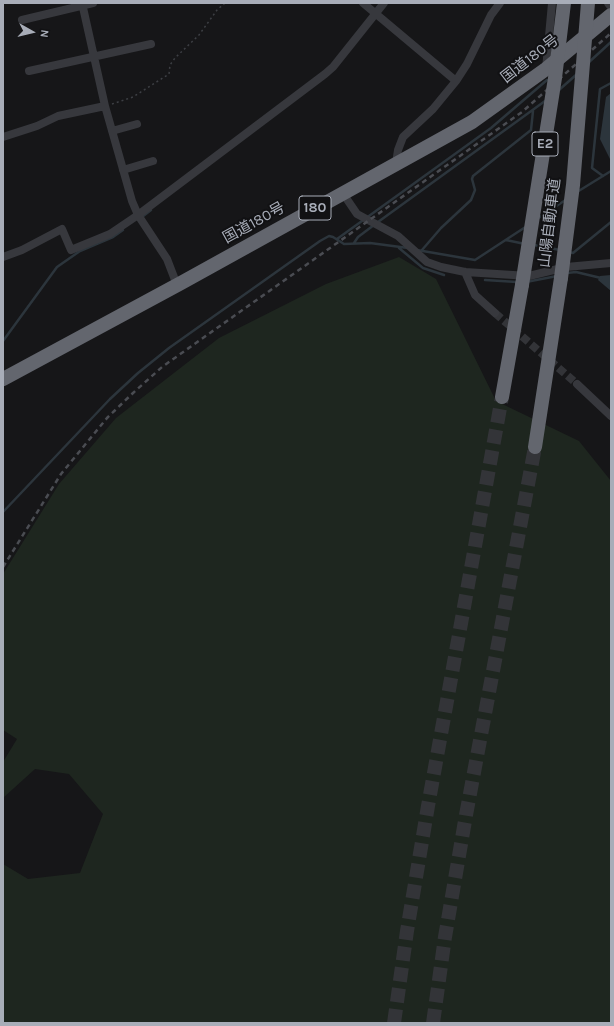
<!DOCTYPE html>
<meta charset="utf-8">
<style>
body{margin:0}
#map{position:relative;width:614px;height:1026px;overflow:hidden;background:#161618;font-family:Karla,sans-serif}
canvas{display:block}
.frame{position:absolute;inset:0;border:4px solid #a8adb8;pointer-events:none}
.north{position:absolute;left:12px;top:12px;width:40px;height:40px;-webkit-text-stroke:3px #111113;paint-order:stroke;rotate:98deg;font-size:11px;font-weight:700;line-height:16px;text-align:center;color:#a8adb8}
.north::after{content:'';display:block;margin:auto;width:14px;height:18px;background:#a8adb8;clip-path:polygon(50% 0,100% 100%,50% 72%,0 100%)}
</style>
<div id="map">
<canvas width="614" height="1026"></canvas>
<div class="frame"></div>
<div class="north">N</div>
</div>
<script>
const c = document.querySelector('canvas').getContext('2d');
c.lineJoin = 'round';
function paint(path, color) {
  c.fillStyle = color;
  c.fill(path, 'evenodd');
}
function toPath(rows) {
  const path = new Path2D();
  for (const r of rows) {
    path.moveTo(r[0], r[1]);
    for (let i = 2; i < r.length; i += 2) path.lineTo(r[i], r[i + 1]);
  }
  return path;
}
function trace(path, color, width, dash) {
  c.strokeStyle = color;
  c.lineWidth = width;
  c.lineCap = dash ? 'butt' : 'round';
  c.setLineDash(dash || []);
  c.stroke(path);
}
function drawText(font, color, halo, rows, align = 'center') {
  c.font = font + ' Karla,"Noto Sans JP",sans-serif';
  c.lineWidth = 4;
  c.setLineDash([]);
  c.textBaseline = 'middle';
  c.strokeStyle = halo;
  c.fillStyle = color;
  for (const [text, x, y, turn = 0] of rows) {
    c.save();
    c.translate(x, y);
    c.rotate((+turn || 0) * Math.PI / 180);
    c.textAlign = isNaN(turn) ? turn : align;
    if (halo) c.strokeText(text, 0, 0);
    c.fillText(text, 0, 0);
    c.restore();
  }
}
paint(toPath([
 [399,257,436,279,496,401,579,441,611,481,611,1023,3,1023,3,864,28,879,80,873,103,814,69,774,35,769,3,798,3,762,17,739,3,730,3,574,59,484,116,418,219,338,326,284]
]), '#1e261f');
paint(toPath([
 [611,93,611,161,600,139,606,97],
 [611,275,611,291,598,280,600,276]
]), '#2c353c');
trace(toPath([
 [588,63,611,42],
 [559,90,577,74],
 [603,176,592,168,600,89,611,83],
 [577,192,611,171],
 [142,217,151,210],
 [537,219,567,199],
 [378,222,545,101],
 [337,239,491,128,547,80],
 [506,240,525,244],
 [354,243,358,237,374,225],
 [534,245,560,250],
 [399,248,423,268,444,275],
 [417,250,475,260,527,226],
 [422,250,441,228,471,200,475,190,472,179,473,176,531,130,533,111],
 [569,252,573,253,611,222],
 [567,273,576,272,601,278],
 [485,280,517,282],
 [526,282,557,276],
 [3,341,57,267,80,251,113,237,123,230],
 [3,512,110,399,138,373,169,348,320,241,329,236,333,237,344,244,370,243,408,248]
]), '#2c353c', 2.5);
trace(toPath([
 [495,313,577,384]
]), '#333438', 8, [8, 4]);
trace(toPath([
 [394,1023,407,931,428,806,502,397],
 [433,1023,445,937,466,815,535,447]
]), '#333438', 14, [14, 7]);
trace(toPath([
 [112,104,133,97,169,74,170,65,175,58,199,35,217,10,225,3]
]), '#3d3f44', 1.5, [2, 3]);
trace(toPath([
 [82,3,105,106,132,201,138,215,167,259,177,285],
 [363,3,456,81],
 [608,3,611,7],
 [22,20,93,3],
 [546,69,552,3],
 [29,71,151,44],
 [112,131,137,124],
 [3,137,37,126,58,116,105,106],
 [396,163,398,150,403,137,433,109,456,81,467,64,491,15,500,3],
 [123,170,153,161],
 [342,192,357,214,398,236,427,262,441,267,465,272,529,276,566,267,611,263],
 [3,257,22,250,62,229,71,250,110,234,138,215,325,74,333,67,384,3],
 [465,272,475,295,495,313],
 [577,384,611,416]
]), '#37383d', 8);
trace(toPath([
 [3,379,181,283,472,122,546,69,611,15],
 [502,397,522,285],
 [535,447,561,278]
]), '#63666e', 14);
trace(toPath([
 [3,567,61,474,107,418,133,393,162,367,522,112,611,33]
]), '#4a4c52', 2.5, [5, 4]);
trace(toPath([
 [561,278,573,185,588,3],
 [522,285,555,78,564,3]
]), '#63666e', 14);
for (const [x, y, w] of [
 [545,144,26],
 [315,208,32]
]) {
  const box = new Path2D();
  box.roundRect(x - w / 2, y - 12, w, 24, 3);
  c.fillStyle = '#111113';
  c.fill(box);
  trace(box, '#a8adb8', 1);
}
drawText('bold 14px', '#a8adb8', null, [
 ["E2",545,144],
 ["180",315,208]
]);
drawText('15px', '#a8adb8', '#111113', [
 ["国道180号",530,59,-38],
 ["国道180号",254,223,-29],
 ["山陽自動車道",550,223,-83]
]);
</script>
